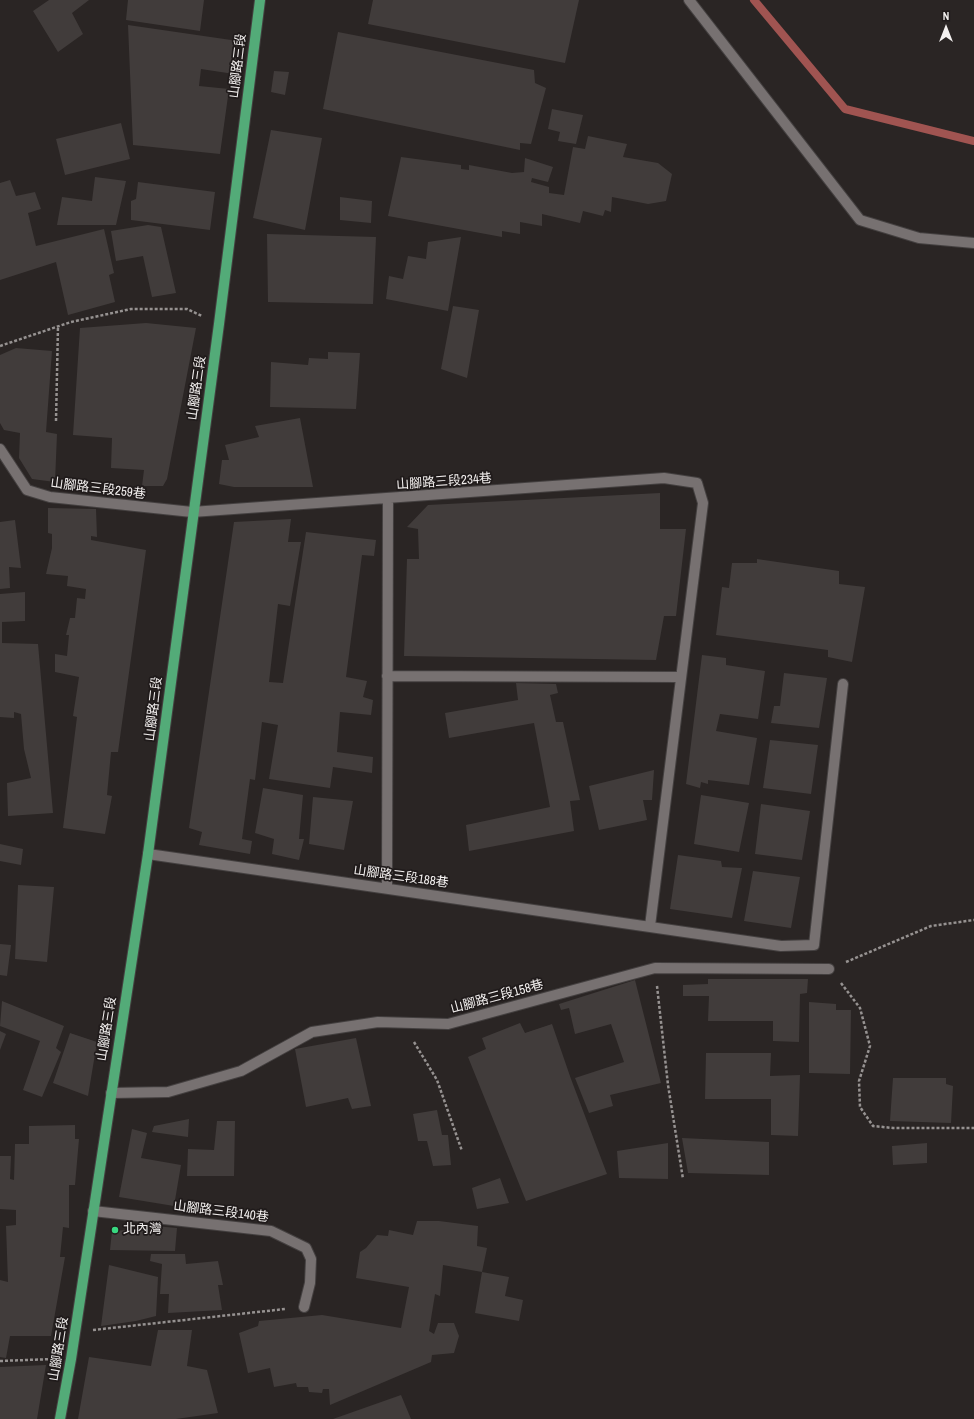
<!DOCTYPE html>
<meta charset="utf-8">
<style>
body{margin:0}
#map{position:relative;width:974px;height:1419px;overflow:hidden;background:#2a2524;font-family:"Archivo Narrow",sans-serif}
canvas{display:block}
.north{position:absolute;left:926px;top:8px;width:40px;height:40px;-webkit-text-stroke:3px #201b1b;paint-order:stroke;rotate:0deg;font-size:11px;font-weight:700;line-height:16px;text-align:center;color:#f3f0ef}
.north::after{content:'';display:block;margin:auto;width:14px;height:18px;background:#f3f0ef;clip-path:polygon(50% 0,100% 100%,50% 72%,0 100%)}
</style>
<div id="map">
<canvas width="974" height="1419"></canvas>
<div class="north">N</div>
</div>
<script>
const c = document.querySelector('canvas').getContext('2d');
c.lineJoin = 'round';
function toPath(rows) {
  const path = new Path2D();
  for (const r of rows) {
    path.moveTo(r[0], r[1]);
    for (let i = 2; i < r.length; i += 2) path.lineTo(r[i], r[i + 1]);
  }
  return path;
}
function trace(path, color, width, dash) {
  c.strokeStyle = color;
  c.lineWidth = width;
  c.lineCap = dash ? 'butt' : 'round';
  c.setLineDash(dash || []);
  c.stroke(path);
}
function paint(path, color) {
  c.fillStyle = color;
  c.fill(path, 'evenodd');
}
function drawText(font, color, halo, rows, align = 'center') {
  c.font = font + ' "Archivo Narrow","Noto Sans TC",sans-serif';
  c.lineWidth = 3.5;
  c.setLineDash([]);
  c.textBaseline = 'middle';
  c.strokeStyle = halo;
  c.fillStyle = color;
  for (const [text, x, y, turn = 0] of rows) {
    c.save();
    c.translate(x, y);
    c.rotate((+turn || 0) * Math.PI / 180);
    c.textAlign = isNaN(turn) ? turn : align;
    if (halo) c.strokeText(text, 0, 0);
    c.fillText(text, 0, 0);
    c.restore();
  }
}
trace(toPath([
 [754,0,845,109,974,141]
]), '#a05451', 8);
paint(toPath([
 [49,0,89,0,72,13,83,34,58,52,33,11],
 [128,0,204,0,200,31,126,20],
 [373,0,579,0,565,63,368,24],
 [128,25,238,41,234,74,201,69,199,86,229,89,220,154,133,145],
 [338,32,534,70,535,83,546,88,531,144,520,143,520,150,323,109],
 [274,71,289,72,285,95,271,92],
 [552,109,583,115,576,144,558,141,560,132,548,129],
 [121,123,130,159,65,175,56,139],
 [271,130,322,138,305,230,253,218],
 [588,136,627,144,623,157,658,163,672,174,666,201,648,204,612,197,611,212,605,210,603,216,583,211,580,223,542,214,542,226,520,222,520,234,502,231,502,237,388,216,401,157,461,165,461,169,469,170,469,165,512,173,524,172,525,158,553,167,548,182,532,178,531,182,549,187,549,193,564,195,573,147,585,149],
 [95,177,126,181,116,225,57,225,62,197,92,201],
 [10,180,16,196,35,192,41,209,28,213,36,246,104,229,114,273,109,275,115,302,68,315,56,262,0,280,0,183],
 [138,182,215,192,210,230,131,220,131,201,136,199],
 [340,197,372,201,371,223,340,220],
 [148,225,161,227,176,293,152,297,143,256,116,261,111,231],
 [267,234,376,237,373,304,268,302],
 [461,237,448,311,386,299,389,276,403,279,408,256,426,259,428,242],
 [453,306,479,310,467,378,441,369],
 [146,323,196,328,167,479,163,486,142,486,144,470,111,468,112,438,73,435,80,328],
 [16,348,52,351,46,432,57,434,55,482,32,479,19,458,20,433,4,430,0,423,0,355],
 [328,352,360,353,356,409,270,407,271,362,308,365,309,358,328,359],
 [300,418,313,487,234,487,219,484,222,460,229,460,225,445,259,437,255,426],
 [660,493,660,529,686,529,676,616,664,616,656,660,404,656,407,559,419,559,418,529,407,527,428,505],
 [48,508,96,509,97,537,91,536,91,540,146,550,118,752,111,752,107,795,112,796,105,834,63,828,77,717,73,716,79,677,55,672,55,654,67,656,69,635,66,635,70,618,75,618,77,598,85,599,86,589,67,586,68,576,46,574,52,548,52,534,48,533],
 [291,519,288,542,301,542,290,606,278,604,269,682,283,683,306,532,376,540,374,556,362,555,346,677,367,681,363,697,373,700,371,715,340,712,337,752,373,757,372,773,333,767,330,788,269,779,278,725,262,722,255,780,250,779,242,839,252,841,250,854,199,845,202,832,189,828,234,522],
 [15,520,21,568,9,567,10,588,0,589,0,522],
 [757,559,839,571,839,584,865,587,852,662,828,657,828,650,716,635,722,587,729,588,732,563,757,563],
 [25,592,25,621,2,622,2,643,38,644,53,813,8,816,7,783,31,778,24,749,21,714,14,712,14,718,0,717,0,594],
 [702,655,726,658,726,665,765,671,758,719,720,714,716,731,757,738,749,785,708,780,708,784,701,782,700,788,686,784],
 [784,673,827,678,819,728,771,723,774,706,780,706],
 [516,683,556,684,558,693,550,695,556,722,563,722,580,800,570,801,574,831,469,851,466,825,550,807,534,723,449,738,445,713,518,700],
 [770,740,818,745,811,794,763,788],
 [654,770,652,800,643,800,647,820,599,830,589,786],
 [263,788,303,795,299,839,304,839,299,860,272,854,274,839,255,833],
 [701,795,749,803,739,852,694,844],
 [313,797,353,801,344,850,309,844],
 [761,804,810,811,802,860,755,854],
 [0,844,23,849,21,865,0,861],
 [678,855,721,861,722,867,742,868,732,918,670,909],
 [753,871,800,877,791,928,744,921],
 [18,885,54,887,47,962,15,959],
 [0,944,11,945,7,976,0,975],
 [708,979,808,979,807,993,800,994,799,1042,773,1041,773,1021,708,1021,709,996,683,996,683,985,708,984],
 [635,980,661,1083,610,1095,613,1106,589,1113,575,1078,624,1062,611,1024,575,1034,569,1008,561,1010,559,1004],
 [2,1001,64,1026,56,1048,61,1052,42,1097,23,1090,40,1041,0,1026],
 [809,1002,836,1004,836,1010,851,1010,850,1074,809,1073],
 [520,1023,525,1033,552,1024,571,1079,607,1174,526,1201,468,1057,486,1049,482,1038],
 [0,1031,6,1034,0,1050],
 [70,1033,97,1042,88,1096,53,1083],
 [356,1038,371,1106,352,1109,348,1098,306,1107,295,1049],
 [706,1053,771,1053,770,1076,800,1075,798,1136,771,1135,771,1099,705,1099],
 [893,1078,946,1078,946,1084,953,1086,951,1123,890,1121],
 [437,1110,442,1135,448,1135,451,1165,433,1166,427,1141,418,1141,413,1114],
 [189,1119,188,1137,152,1132,154,1126],
 [217,1121,235,1121,234,1176,187,1176,188,1149,214,1150],
 [75,1125,75,1139,79,1139,75,1185,69,1185,69,1228,63,1227,60,1257,65,1257,51,1336,10,1336,6,1358,0,1357,0,1280,8,1282,6,1226,16,1225,16,1210,0,1209,0,1156,11,1156,10,1179,14,1180,15,1144,29,1144,29,1126],
 [132,1129,147,1133,141,1158,181,1165,174,1206,119,1197],
 [682,1138,769,1142,769,1175,688,1173],
 [668,1143,668,1179,619,1178,617,1151],
 [927,1143,927,1163,893,1165,892,1146],
 [500,1178,509,1203,477,1209,472,1188],
 [417,1221,439,1221,478,1226,477,1246,487,1248,482,1272,443,1265,440,1296,435,1294,429,1331,434,1334,438,1323,454,1323,459,1336,454,1353,432,1355,431,1362,330,1405,329,1389,323,1389,322,1393,309,1392,308,1387,297,1387,296,1383,274,1387,270,1368,248,1373,239,1333,258,1326,259,1321,322,1315,401,1328,409,1287,356,1278,360,1252,366,1248,377,1235,388,1236,389,1230,413,1235],
 [143,1225,177,1228,175,1251,110,1250,112,1231,142,1229],
 [151,1254,185,1254,186,1264,218,1261,223,1285,218,1285,222,1310,168,1313,169,1294,160,1294,162,1264,150,1261],
 [109,1265,158,1277,156,1316,136,1321,101,1326],
 [482,1272,509,1277,505,1296,523,1300,519,1321,475,1313],
 [158,1330,192,1330,187,1366,207,1370,218,1413,176,1419,78,1419,89,1357,151,1366],
 [46,1365,37,1419,0,1419,0,1367],
 [401,1395,411,1419,333,1419]
]), '#413c3b');
const minor = toPath([
 [689,0,860,220,919,238,974,243],
 [0,449,27,490,50,497,192,512,664,478,697,483,703,503,650,926],
 [387,676,681,677],
 [148,854,781,946,814,945,843,684],
 [387,888,388,499],
 [111,1093,168,1092,241,1071,312,1032,378,1022,448,1024,655,968,829,969],
 [93,1211,271,1231,306,1248,311,1259,310,1283,304,1307]
]);
const major = toPath([
 [60,1419,71,1359,148,854,219,324,260,0]
]);
trace(minor, '#444040', 12);
trace(major, '#444040', 12);
trace(toPath([
 [0,346,71,322,131,309,187,309,202,316],
 [56,421,58,326],
 [846,962,931,926,974,920],
 [841,983,860,1008,870,1046,859,1081,860,1107,873,1126,893,1128,974,1128],
 [657,986,668,1085,683,1179],
 [414,1042,437,1080,462,1151],
 [93,1330,285,1309],
 [0,1361,53,1359]
]), '#969291', 2.5, [3, 2]);
trace(minor, '#777171', 10);
trace(major, '#53ab78', 10);
for (const [x, y, r, color] of [
 [115,1230,4,"#38d880"]
]) {
  const dot = new Path2D();
  dot.arc(x, y, r, 0, 2 * Math.PI);
  c.fillStyle = color;
  c.fill(dot);
  trace(dot, '#201b1b', 1.5);
}
drawText('13px', '#f3f0ef', '#201b1b', [
 ["山腳路三段",238,66,-83],
 ["山腳路三段",197,388,-82],
 ["山腳路三段234巷",444,482,-4],
 ["山腳路三段259巷",98,489,7],
 ["山腳路三段",154,709,-83],
 ["山腳路三段188巷",401,877,8],
 ["山腳路三段158巷",497,997,-15],
 ["山腳路三段",107,1029,-81],
 ["山腳路三段140巷",221,1212,7],
 ["山腳路三段",59,1349,-81]
]);
drawText('13px', '#f3f0ef', '#201b1b', [
 ["北內灣",123,1230]
], 'left');
</script>
